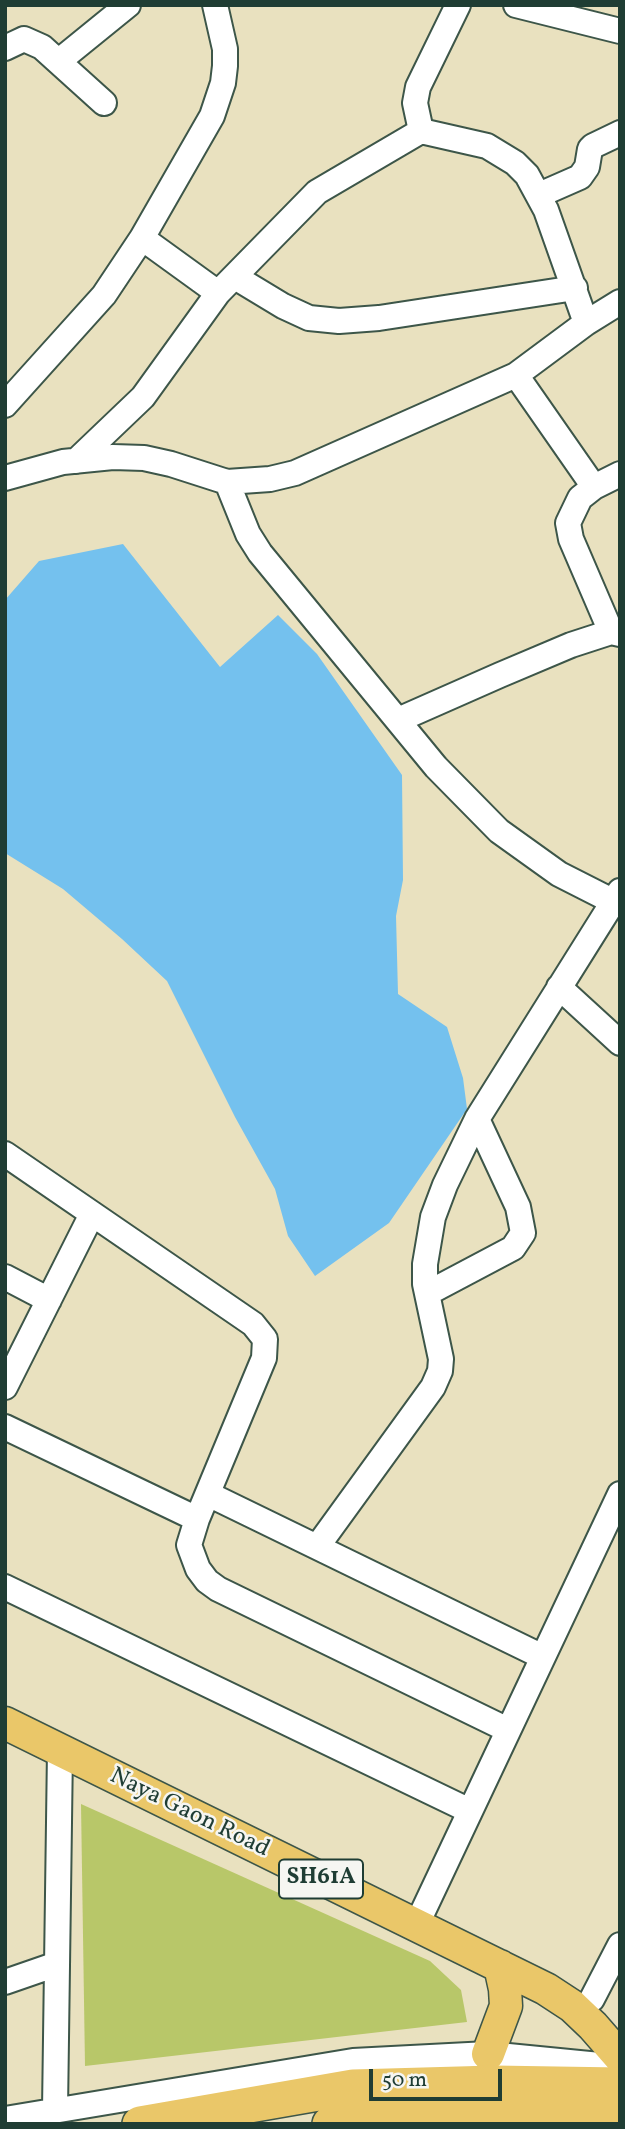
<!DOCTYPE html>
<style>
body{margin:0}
#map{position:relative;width:625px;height:2129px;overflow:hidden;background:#e9e1bf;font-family:Vollkorn,serif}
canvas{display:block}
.frame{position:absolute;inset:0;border:7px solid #1f3d34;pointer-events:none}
.scale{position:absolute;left:369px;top:2069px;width:133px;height:32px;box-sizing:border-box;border:4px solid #1f3d34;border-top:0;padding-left:9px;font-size:21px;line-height:24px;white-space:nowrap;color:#1f3d34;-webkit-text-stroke:5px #f6f6f2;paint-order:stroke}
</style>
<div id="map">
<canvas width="625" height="2129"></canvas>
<div class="frame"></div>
<div class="scale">50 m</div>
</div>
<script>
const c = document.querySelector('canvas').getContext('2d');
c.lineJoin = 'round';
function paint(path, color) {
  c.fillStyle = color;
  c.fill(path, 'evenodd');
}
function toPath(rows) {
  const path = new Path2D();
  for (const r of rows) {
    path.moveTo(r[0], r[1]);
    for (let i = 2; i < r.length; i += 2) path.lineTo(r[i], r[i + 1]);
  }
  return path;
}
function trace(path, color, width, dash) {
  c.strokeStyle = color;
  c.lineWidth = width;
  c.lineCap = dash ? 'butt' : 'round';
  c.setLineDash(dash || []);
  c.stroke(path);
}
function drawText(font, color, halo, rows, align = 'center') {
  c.font = font + ' Vollkorn,serif';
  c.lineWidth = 5;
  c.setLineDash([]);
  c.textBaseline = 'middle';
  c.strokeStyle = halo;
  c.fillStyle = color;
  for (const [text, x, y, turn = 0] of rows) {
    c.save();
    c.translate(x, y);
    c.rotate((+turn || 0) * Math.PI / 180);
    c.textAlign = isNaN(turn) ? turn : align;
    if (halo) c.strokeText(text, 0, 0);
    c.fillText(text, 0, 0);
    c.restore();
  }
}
paint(toPath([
 [81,1804,430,1961,461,1990,467,2022,85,2066]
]), '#b8c769');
paint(toPath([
 [123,544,220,667,278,615,317,654,402,775,403,880,396,916,398,994,447,1027,463,1078,467,1109,389,1223,315,1276,288,1236,275,1189,235,1117,167,981,122,939,63,889,5,853,5,600,39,561]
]), '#74c1ee');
const minor = toPath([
 [458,5,418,87,415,103,421,131,487,146,515,163,527,175,546,210,586,323],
 [516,5,620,31],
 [5,48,24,39,42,47,104,103],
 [59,61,128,5],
 [539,195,580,177,587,167,590,149,593,146,620,133],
 [142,238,218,293],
 [235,277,283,306,309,318,339,321,379,318,575,288],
 [516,375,594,487],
 [5,405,104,295,142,238,212,116,223,83,225,66,225,49,215,5],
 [76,461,143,397,218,293,317,192,421,131],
 [620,474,594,487,580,498,568,523,571,539,611,632,620,634],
 [5,478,63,462,113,457,144,458,171,464,227,482,270,479,295,473,516,375,586,323,620,302],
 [227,482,248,534,260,553,436,767,499,831,559,874,620,905],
 [398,720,500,675,571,645,611,632],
 [559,987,620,1043],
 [5,1154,253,1324,265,1339,264,1358,197,1519,189,1545,198,1569,207,1581,218,1589,508,1730],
 [5,1277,49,1300],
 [428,1293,513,1248,523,1233,518,1207,477,1119],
 [5,1387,92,1214],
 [5,1427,197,1519],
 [208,1494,543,1657],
 [317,1547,433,1387,440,1371,441,1359,425,1284,425,1264,433,1217,445,1185,477,1119,620,891],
 [5,1587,470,1811],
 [416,1926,620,1494],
 [5,1982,57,1964],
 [592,1999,620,1945],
 [55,2110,60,1750],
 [5,2119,353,2061,488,2054,620,2067]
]);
const major = toPath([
 [5,1723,546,1989,572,2006,593,2026,620,2057],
 [488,2054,506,2006,505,1989,500,1966]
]);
const highway = toPath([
 [140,2124,353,2087,494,2083,620,2085],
 [330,2124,356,2119,495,2113,620,2119]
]);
trace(minor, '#3d5649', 28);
trace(major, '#3d5649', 35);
trace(highway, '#3d5649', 38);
trace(minor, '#fff', 24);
trace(major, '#eac769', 32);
trace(highway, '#eac769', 35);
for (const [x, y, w] of [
 [321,1879,84]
]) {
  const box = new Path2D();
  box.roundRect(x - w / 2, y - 19.5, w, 39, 5);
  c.fillStyle = '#f6f6f2';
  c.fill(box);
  trace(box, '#1f3d34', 2);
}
drawText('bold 23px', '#1f3d34', null, [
 ["SH61A",321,1879]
]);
drawText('24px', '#1f3d34', '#f6f6f2', [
 ["Naya Gaon Road",189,1814,26]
]);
</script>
